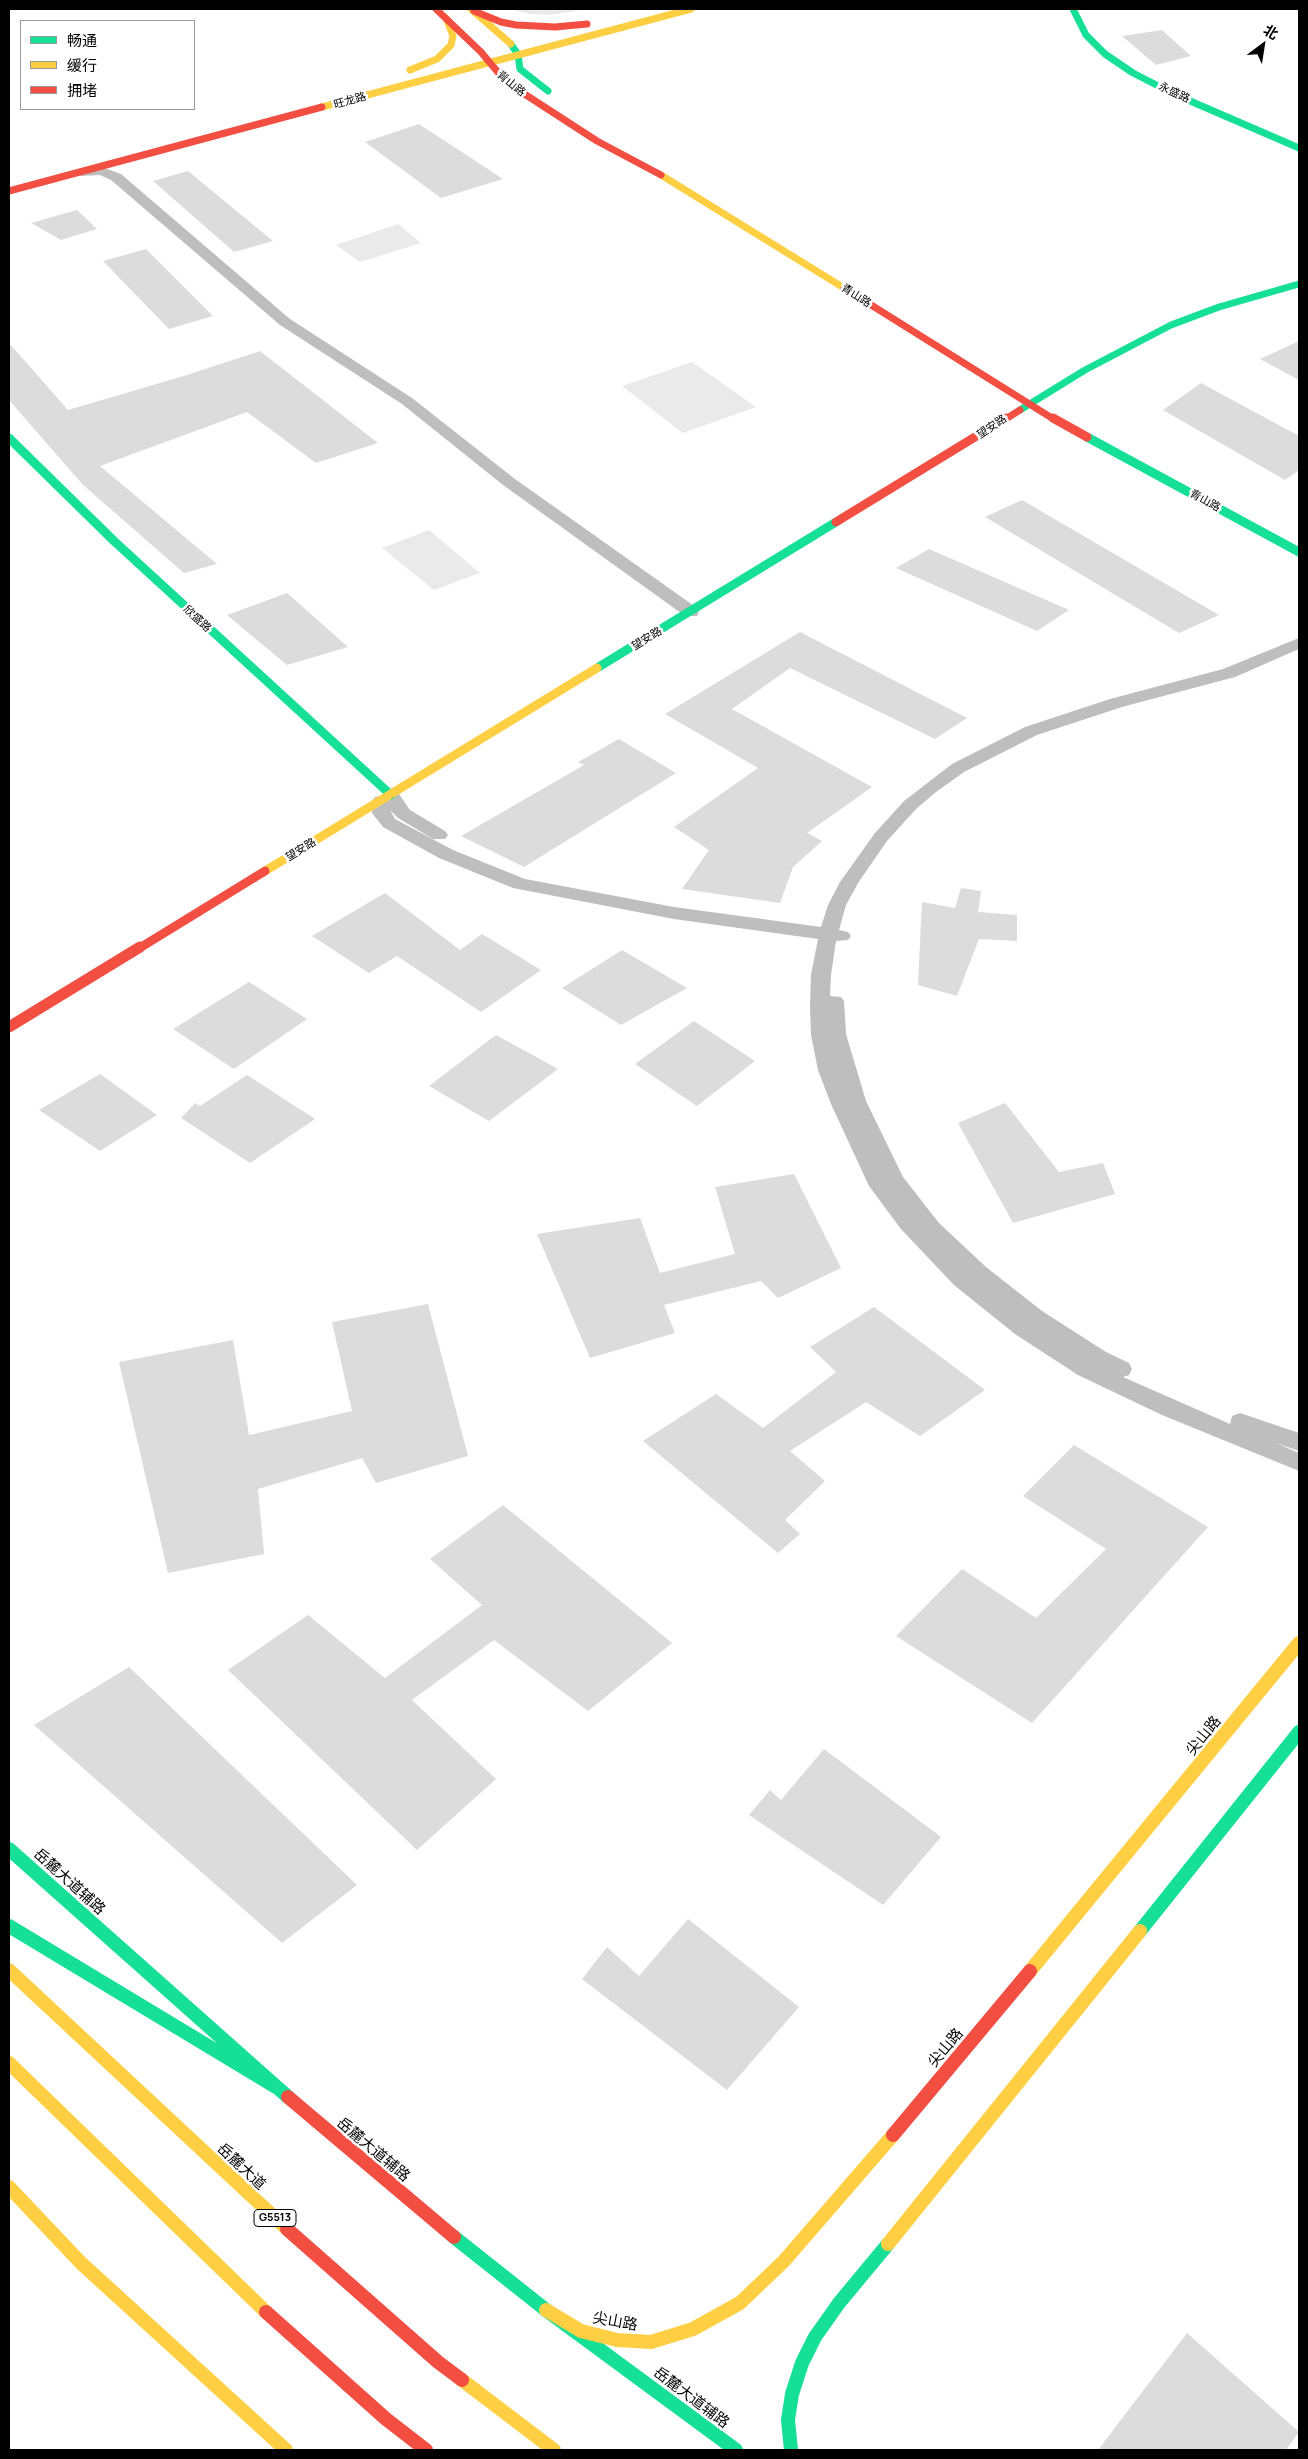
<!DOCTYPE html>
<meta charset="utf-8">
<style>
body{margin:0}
#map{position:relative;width:1308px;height:2459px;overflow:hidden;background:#fff;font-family:Manrope,"Noto Sans SC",sans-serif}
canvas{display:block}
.frame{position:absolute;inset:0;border:10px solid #000;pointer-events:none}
.legend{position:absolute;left:20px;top:20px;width:175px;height:90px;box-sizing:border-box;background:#fff;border:1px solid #999;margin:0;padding:6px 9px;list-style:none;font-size:15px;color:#000}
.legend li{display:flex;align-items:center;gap:10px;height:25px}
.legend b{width:25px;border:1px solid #999}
.north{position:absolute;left:1238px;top:20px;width:50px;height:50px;-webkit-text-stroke:4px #fff;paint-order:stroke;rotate:31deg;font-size:14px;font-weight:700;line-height:20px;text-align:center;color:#000}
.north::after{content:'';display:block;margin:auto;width:18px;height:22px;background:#000;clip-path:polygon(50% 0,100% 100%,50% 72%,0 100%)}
</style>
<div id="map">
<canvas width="1308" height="2459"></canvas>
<div class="frame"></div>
<ul class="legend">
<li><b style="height:6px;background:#16e098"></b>畅通</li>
<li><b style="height:6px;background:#ffcf43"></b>缓行</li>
<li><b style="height:6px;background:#f24e42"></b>拥堵</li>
</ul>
<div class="north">北</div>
</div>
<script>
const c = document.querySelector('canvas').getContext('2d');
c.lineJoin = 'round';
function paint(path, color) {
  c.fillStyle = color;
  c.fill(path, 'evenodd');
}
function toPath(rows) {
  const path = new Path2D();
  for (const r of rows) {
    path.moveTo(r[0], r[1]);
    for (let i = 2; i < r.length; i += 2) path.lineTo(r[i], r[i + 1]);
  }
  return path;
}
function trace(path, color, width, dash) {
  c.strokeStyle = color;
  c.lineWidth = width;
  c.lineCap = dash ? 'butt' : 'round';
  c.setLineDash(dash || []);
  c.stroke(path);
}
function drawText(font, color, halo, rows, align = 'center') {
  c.font = font + ' Manrope,"Noto Sans SC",sans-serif';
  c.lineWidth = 5;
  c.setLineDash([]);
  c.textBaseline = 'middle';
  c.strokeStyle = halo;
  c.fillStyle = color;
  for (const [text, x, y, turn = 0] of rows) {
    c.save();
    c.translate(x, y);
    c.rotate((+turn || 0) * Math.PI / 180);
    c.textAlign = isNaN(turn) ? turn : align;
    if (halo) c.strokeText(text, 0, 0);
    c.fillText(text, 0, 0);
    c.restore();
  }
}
paint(toPath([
 [510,9,589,9,549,15,530,14],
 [398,224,421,243,360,262,336,245],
 [692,362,756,407,683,433,622,386],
 [429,530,480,573,434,590,382,548]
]), '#eaeaea');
paint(toPath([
 [1162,30,1191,56,1156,65,1122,36],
 [419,124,503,179,441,198,365,142],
 [188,171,273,241,234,252,153,181],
 [77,210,97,229,61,240,31,223],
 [146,249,213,316,169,329,103,261],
 [1299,341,1299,380,1260,359],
 [9,343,68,410,187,375,260,351,378,443,316,463,247,412,100,466,217,564,184,573,83,485,9,400],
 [1201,383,1299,436,1299,470,1285,480,1163,410],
 [1022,500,1219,615,1179,633,985,517],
 [929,549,1069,610,1037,631,896,568],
 [287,593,348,647,287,665,227,615],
 [800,632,967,718,935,739,790,668,732,709,872,787,807,833,822,841,793,867,780,903,682,889,709,850,674,827,758,768,665,714],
 [619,739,676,773,524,867,461,836,584,765,578,762],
 [961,888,981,891,978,912,1017,915,1017,941,979,939,957,996,918,985,922,902,955,908],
 [385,893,460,950,482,934,541,970,481,1012,397,956,369,973,312,936],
 [622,950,687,988,621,1025,562,988],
 [249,982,307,1019,234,1069,173,1029],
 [694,1021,755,1061,697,1106,635,1064],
 [496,1035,558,1069,489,1121,429,1086],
 [100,1074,157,1115,100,1151,39,1110],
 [247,1075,315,1119,250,1163,181,1118,195,1103,200,1106],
 [1005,1103,1059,1172,1103,1163,1115,1194,1013,1223,958,1123],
 [794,1174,841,1268,778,1298,761,1281,664,1305,675,1333,590,1358,537,1234,640,1218,660,1273,735,1254,715,1187],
 [428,1304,468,1456,376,1483,362,1458,258,1489,264,1554,168,1573,119,1362,233,1340,249,1435,352,1411,332,1322],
 [874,1307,985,1390,920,1436,866,1402,790,1451,825,1481,785,1520,800,1534,778,1553,643,1441,716,1394,763,1428,836,1372,810,1347],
 [1074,1445,1208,1527,1032,1723,896,1636,962,1569,1036,1618,1106,1549,1023,1496],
 [503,1505,672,1643,588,1711,494,1640,412,1700,496,1779,417,1850,228,1670,308,1615,385,1678,482,1605,430,1559],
 [129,1667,357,1885,282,1943,34,1725],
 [824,1749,941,1837,883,1905,749,1815,770,1790,781,1800],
 [688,1919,799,2007,727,2090,582,1979,607,1947,639,1976],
 [1187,2333,1299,2432,1286,2450,1098,2450]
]), '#dcdcdc');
paint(toPath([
 [102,167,121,174,290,319,412,398,515,479,697,608,699,612,697,616,685,616,503,485,402,404,280,325,111,180,100,175,81,176,74,172,81,168,102,167],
 [1299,638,1299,649,1235,677,1122,707,1037,735,964,772,936,792,916,809,887,841,858,883,846,905,839,930,848,932,851,936,848,940,836,941,831,975,830,996,841,997,844,1001,846,1034,866,1101,903,1177,939,1223,986,1267,1042,1311,1106,1352,1129,1363,1132,1369,1129,1375,1123,1377,1230,1424,1232,1416,1240,1413,1299,1433,1299,1451,1276,1443,1299,1453,1299,1471,1162,1415,1078,1375,1015,1334,954,1285,901,1229,869,1186,831,1104,818,1070,811,1035,810,1008,811,975,818,939,674,919,513,888,439,858,383,827,372,813,372,801,375,797,382,796,385,791,397,791,410,810,445,831,448,835,445,839,433,839,398,818,390,810,395,819,453,850,525,879,674,907,821,927,828,905,840,882,875,833,904,801,952,764,1025,727,1110,699,1223,669,1299,638]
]), '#bebebe');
trace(toPath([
 [1073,9,1086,35,1105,54,1133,73,1174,94,1299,148],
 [511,44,518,55,520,69,548,91],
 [1020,410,1085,370,1171,325,1219,307,1299,284]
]), '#16e098', 7);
trace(toPath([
 [1087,437,1299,552],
 [9,438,114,541,391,795],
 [597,668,836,522]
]), '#16e098', 9);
trace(toPath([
 [9,1849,288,2097],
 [9,1926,276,2087],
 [1140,1931,1299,1732],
 [454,2237,546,2310,736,2450],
 [791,2450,788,2420,792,2394,802,2363,815,2337,839,2303,888,2244]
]), '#16e098', 14);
trace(toPath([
 [471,9,511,44],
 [410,70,437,59,451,45,453,36,446,18],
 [322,107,691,9],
 [661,175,844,288]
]), '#ffcf43', 7);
trace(toPath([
 [265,871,597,668]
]), '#ffcf43', 9);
trace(toPath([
 [9,1970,287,2229],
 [1030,1971,1299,1643],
 [9,2063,266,2312],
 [9,2187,81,2263,286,2450],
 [888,2244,1140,1931],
 [546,2310,581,2331,617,2340,651,2342,693,2329,740,2303,784,2261,893,2135],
 [462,2380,554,2450]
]), '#ffcf43', 14);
trace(toPath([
 [436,9,481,52],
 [474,11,501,22,516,25,555,27,587,24],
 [481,52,506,82,597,141,661,175],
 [9,191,322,107],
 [844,288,1055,420],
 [1004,420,1020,410]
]), '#f24e42', 7);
trace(toPath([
 [1053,418,1087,437],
 [836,522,1006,418],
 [138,949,265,871]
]), '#f24e42', 9);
trace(toPath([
 [9,1027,140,947]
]), '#f24e42', 11);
trace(toPath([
 [288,2097,454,2237],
 [893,2135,1030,1971],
 [287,2229,438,2362,462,2380],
 [266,2312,386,2419,426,2450]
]), '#f24e42', 14);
drawText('11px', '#000', '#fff', [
 ["青山路",511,84,39],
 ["永盛路",1174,93,25],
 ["旺龙路",350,101,-16],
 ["青山路",856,296,32],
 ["望安路",992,427,-34],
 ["青山路",1205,501,29],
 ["欣盛路",197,619,43],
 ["望安路",647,639,-31],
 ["望安路",301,850,-31]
]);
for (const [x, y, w] of [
 [275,2218,42]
]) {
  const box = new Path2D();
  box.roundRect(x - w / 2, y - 8.5, w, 17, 4);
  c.fillStyle = '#fff';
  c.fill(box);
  trace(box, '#000', 1);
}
drawText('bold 11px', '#000', null, [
 ["G5513",275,2218]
]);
drawText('15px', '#000', '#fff', [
 ["尖山路",1204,1736,-51],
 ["岳麓大道辅路",69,1882,42],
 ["尖山路",946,2048,-50],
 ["岳麓大道辅路",373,2150,40],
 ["岳麓大道",241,2167,43],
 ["尖山路",615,2322,10],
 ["岳麓大道辅路",691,2398,37]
]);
</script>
